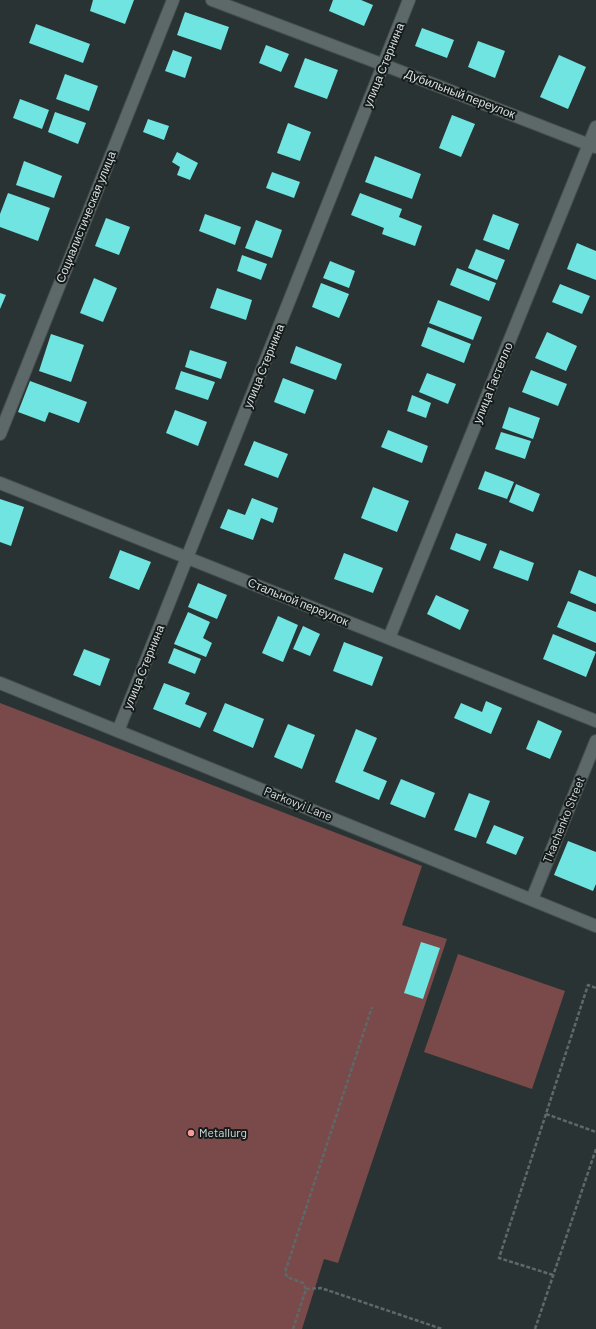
<!DOCTYPE html>
<meta charset="utf-8">
<style>
body{margin:0}
canvas{display:block;background:#293333}
</style>
<canvas width="596" height="1329"></canvas>
<script>
const c = document.querySelector('canvas').getContext('2d');
c.lineJoin = 'round';
function paint(path, color) {
  c.fillStyle = color;
  c.fill(path, 'evenodd');
}
function toPath(rows) {
  const path = new Path2D();
  for (const r of rows) {
    path.moveTo(r[0], r[1]);
    for (let i = 2; i < r.length; i += 2) path.lineTo(r[i], r[i + 1]);
  }
  return path;
}
function trace(path, color, width, dash) {
  c.strokeStyle = color;
  c.lineWidth = width;
  c.lineCap = dash ? 'butt' : 'round';
  c.setLineDash(dash || []);
  c.stroke(path);
}
function drawText(font, color, halo, rows, align = 'center') {
  c.font = font + ' Barlow,sans-serif';
  c.lineWidth = 4;
  c.setLineDash([]);
  c.textBaseline = 'middle';
  c.strokeStyle = halo;
  c.fillStyle = color;
  for (const [text, x, y, turn = 0] of rows) {
    c.save();
    c.translate(x, y);
    c.rotate((+turn || 0) * Math.PI / 180);
    c.textAlign = isNaN(turn) ? turn : align;
    if (halo) c.strokeText(text, 0, 0);
    c.fillText(text, 0, 0);
    c.restore();
  }
}
paint(toPath([
 [0,703,422,866,402,925,447,939,338,1263,324,1259,302,1329,0,1329],
 [458,954,565,991,532,1089,424,1052]
]), '#794a49');
paint(toPath([
 [93,0,134,0,125,24,90,11],
 [333,0,361,0,373,5,364,26,329,11],
 [185,12,229,27,221,50,177,35],
 [36,24,90,44,83,63,29,43],
 [422,28,454,40,447,58,415,46],
 [478,41,505,51,495,78,468,67],
 [266,45,289,54,281,72,259,63],
 [173,50,192,57,185,78,165,71],
 [559,55,586,67,568,109,540,97],
 [305,58,338,70,327,99,294,87],
 [65,74,98,86,89,111,56,99],
 [20,99,49,110,42,129,13,118],
 [55,112,86,123,78,144,48,132],
 [452,115,475,124,461,157,439,148],
 [148,119,169,126,164,140,143,132],
 [288,123,311,132,300,161,277,153],
 [177,152,198,163,190,180,177,175,180,167,172,162],
 [375,156,421,174,412,199,365,182],
 [24,161,62,176,54,198,16,185],
 [272,172,300,182,294,198,266,188],
 [8,193,50,208,38,241,0,227,0,214],
 [360,193,402,209,399,217,422,226,415,246,382,234,384,228,351,215],
 [205,214,241,227,235,245,199,231],
 [493,214,519,224,509,250,483,240],
 [106,218,130,227,119,255,95,246],
 [256,220,282,230,272,258,245,248],
 [577,243,596,251,596,280,567,269],
 [476,249,505,260,497,280,468,268],
 [242,255,267,264,261,280,237,271],
 [330,261,355,271,349,288,323,278],
 [457,268,496,283,489,301,450,285],
 [94,278,117,288,103,322,80,313],
 [321,283,349,294,339,318,312,307],
 [560,284,590,296,582,314,552,302],
 [217,288,252,300,246,320,210,308],
 [0,293,6,295,0,309],
 [438,300,482,317,473,340,429,323],
 [428,327,471,344,464,363,421,346],
 [547,332,577,346,566,371,535,358],
 [51,334,84,345,71,382,39,371],
 [296,346,342,364,336,380,290,363],
 [190,350,227,362,221,379,185,367],
 [531,370,567,384,558,406,522,392],
 [181,371,215,382,208,400,175,389],
 [427,373,456,384,448,404,419,392],
 [283,378,314,390,305,414,274,402],
 [30,381,87,402,79,423,49,412,45,422,18,412],
 [412,395,431,403,426,418,407,411],
 [509,407,540,418,533,439,502,428],
 [175,410,207,422,198,446,166,433],
 [388,430,428,446,422,463,381,447],
 [501,432,531,441,525,459,495,449],
 [254,441,288,454,278,478,244,465],
 [485,471,514,482,507,499,478,489],
 [516,484,540,494,533,512,509,502],
 [373,487,409,501,397,532,361,518],
 [252,498,278,508,273,523,261,518,253,540,220,528,228,509,245,515],
 [0,499,24,507,11,546,0,542],
 [456,533,487,544,480,561,450,549],
 [120,550,151,562,139,590,109,578],
 [500,550,534,563,528,581,493,568],
 [344,553,383,568,373,593,334,579],
 [579,570,596,577,596,604,570,593],
 [198,583,227,595,217,619,188,607],
 [436,595,469,610,460,630,427,614],
 [568,601,596,612,596,643,557,627],
 [188,612,210,622,203,638,212,643,206,657,174,644],
 [278,616,298,625,283,662,262,653],
 [303,626,320,634,310,656,293,649],
 [553,634,596,652,586,677,543,659],
 [344,642,383,657,372,686,333,671],
 [174,648,201,659,195,674,168,663],
 [84,649,110,659,100,686,73,675],
 [164,683,190,693,185,704,207,713,200,728,153,709],
 [486,701,502,708,491,734,454,718,461,703,482,712],
 [225,703,264,719,253,748,213,731],
 [538,720,562,731,550,759,526,749],
 [288,724,315,735,302,769,274,757],
 [356,729,377,738,363,771,387,781,379,800,335,782],
 [401,779,435,793,425,818,390,804],
 [469,793,490,801,476,838,454,830],
 [494,825,524,837,516,855,486,843],
 [568,841,596,852,596,884,593,891,554,875],
 [421,942,440,948,423,999,404,993]
]), '#6fe4e0');
const street = toPath([
 [212,0,384,65,595,147],
 [0,483,596,721],
 [389,638,596,127],
 [118,731,409,0],
 [532,899,596,741]
]);
const secondary = toPath([
 [0,434,173,0],
 [0,683,596,926]
]);
trace(street, '#454e4e', 14);
trace(secondary, '#454e4e', 14);
trace(toPath([
 [546,1114,596,1132],
 [553,1275,499,1258,588,985,596,988],
 [306,1289,321,1288,442,1329],
 [293,1329,306,1289,303,1283,287,1277,285,1272,372,1007],
 [535,1329,596,1149]
]), '#5f6868', 2.5, [4, 2]);
trace(street, '#5d6969', 12);
trace(secondary, '#5d6969', 12);
for (const [x, y, r, color] of [
 [191,1133,4,"#f59b99"]
]) {
  const dot = new Path2D();
  dot.arc(x, y, r, 0, 2 * Math.PI);
  c.fillStyle = color;
  c.fill(dot);
  trace(dot, '#151a1a', 1.5);
}
drawText('12px', '#d9dfdf', '#151a1a', [
 ["улица Стернина",384,65,-68],
 ["Дубильный переулок",460,94,21],
 ["Социалистическая улица",86,217,-68],
 ["улица Стернина",264,366,-68],
 ["улица Гастелло",493,383,-68],
 ["Стальной переулок",298,602,22],
 ["улица Стернина",144,667,-68],
 ["Parkovyi Lane",298,804,22],
 ["Tkachenko Street",564,820,-68]
]);
drawText('12px', '#d9dfdf', '#151a1a', [
 ["Metallurg",199,1133]
], 'left');
</script>
